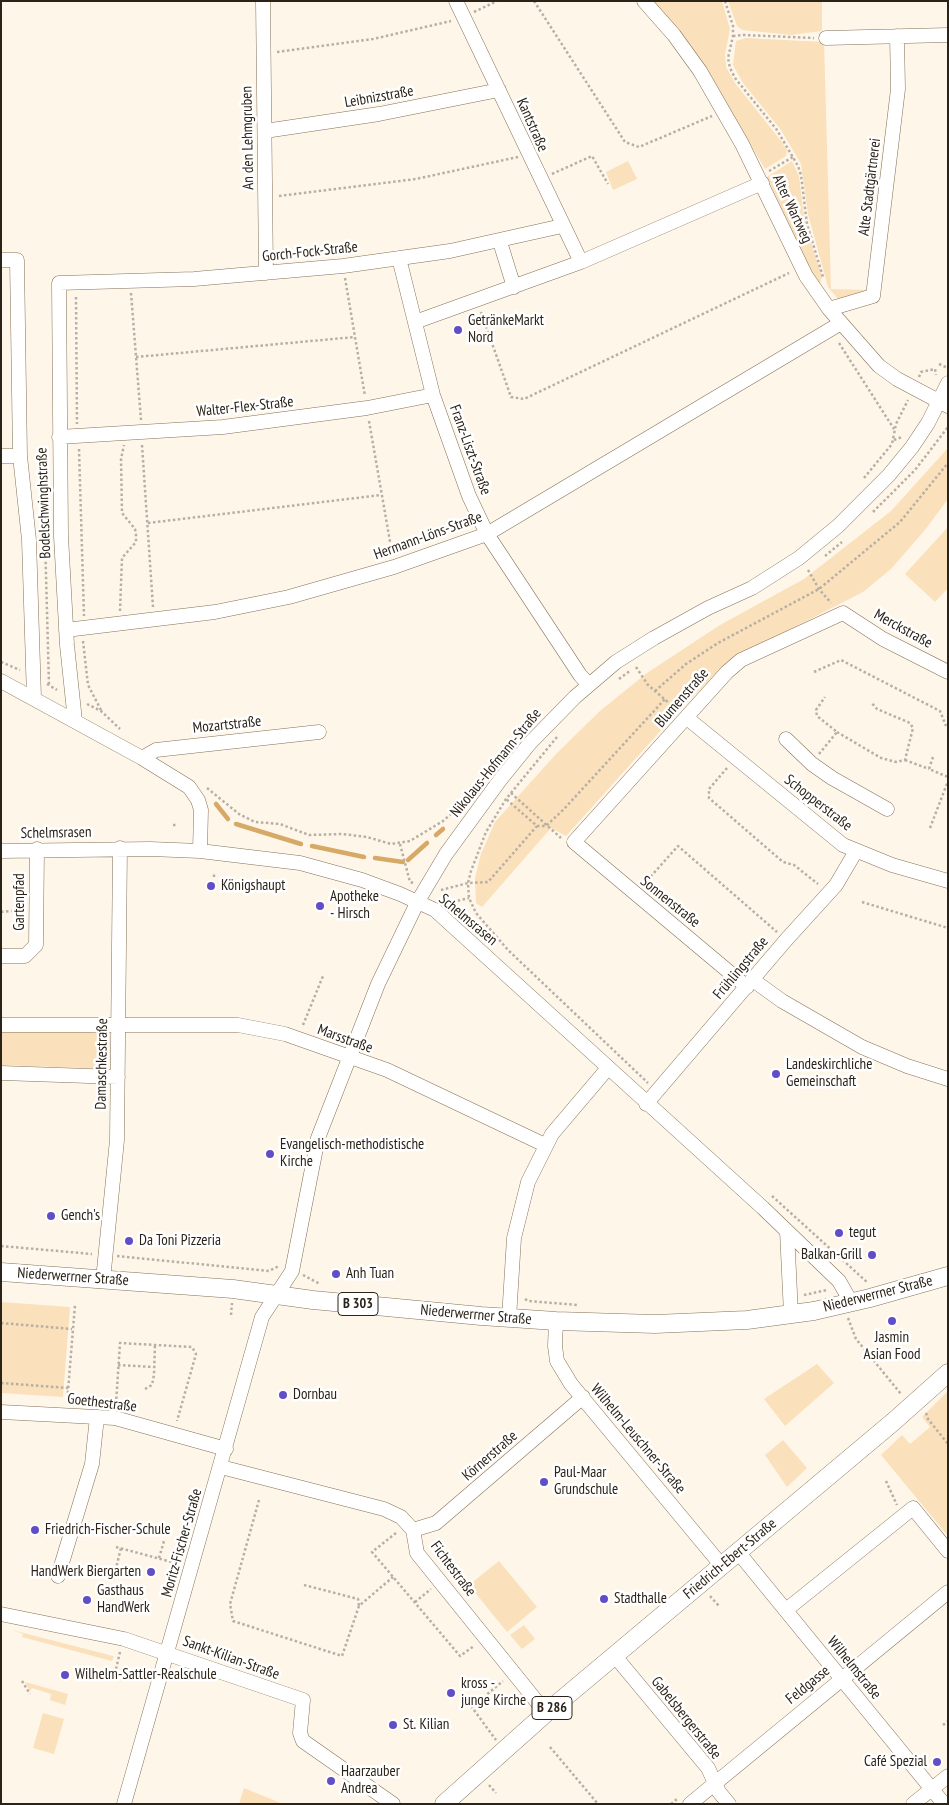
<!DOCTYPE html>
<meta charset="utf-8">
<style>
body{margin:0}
#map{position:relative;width:949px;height:1805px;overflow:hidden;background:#fff6ea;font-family:"PT Sans Narrow",sans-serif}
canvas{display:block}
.frame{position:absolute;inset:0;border:2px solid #2b2318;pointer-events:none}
</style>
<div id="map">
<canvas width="949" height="1805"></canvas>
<div class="frame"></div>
</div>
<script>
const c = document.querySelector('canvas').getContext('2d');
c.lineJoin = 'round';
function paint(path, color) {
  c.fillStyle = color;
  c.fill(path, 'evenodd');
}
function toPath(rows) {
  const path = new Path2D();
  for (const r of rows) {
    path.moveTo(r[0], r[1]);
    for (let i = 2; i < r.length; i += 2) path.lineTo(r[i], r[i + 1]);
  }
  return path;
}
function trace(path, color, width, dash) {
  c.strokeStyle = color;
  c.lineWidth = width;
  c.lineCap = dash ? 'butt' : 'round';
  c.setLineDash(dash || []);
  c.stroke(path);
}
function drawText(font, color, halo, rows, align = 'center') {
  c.font = font + ' "PT Sans Narrow",sans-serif';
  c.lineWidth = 5;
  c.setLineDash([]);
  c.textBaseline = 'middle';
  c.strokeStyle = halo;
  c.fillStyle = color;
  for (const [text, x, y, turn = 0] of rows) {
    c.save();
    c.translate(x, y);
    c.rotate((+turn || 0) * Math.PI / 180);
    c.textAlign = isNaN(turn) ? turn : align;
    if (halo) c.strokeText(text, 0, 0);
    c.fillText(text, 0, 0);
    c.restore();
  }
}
paint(toPath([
 [652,1,722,1,730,29,725,54,726,67,735,83,781,141,787,150,786,156,765,169,699,59],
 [728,1,822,1,822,31,791,35,742,30,737,26],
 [746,38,824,42,831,289,868,290,838,299,828,287,808,214,801,164,781,130,743,83,733,65,736,41],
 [628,161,637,179,613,190,606,172],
 [792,161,799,176,805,225,822,276,820,284,807,263,767,177],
 [948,448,948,499,925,530,891,569,863,592,740,655,714,675,673,717,566,836,551,828,482,907,476,903,475,878,481,854,495,822,556,754,601,710,647,673,720,625,804,579,891,511],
 [948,527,948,588,935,602,905,574],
 [1,1029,110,1033,109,1069,1,1065],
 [1,1302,70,1307,63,1397,1,1393],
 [817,1364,834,1383,785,1426,764,1399],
 [948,1391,948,1536,881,1455,902,1435,910,1444,930,1427,922,1417],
 [783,1440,807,1468,787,1487,765,1455],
 [499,1561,537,1607,507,1632,469,1585],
 [524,1625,535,1639,522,1649,510,1635],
 [12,1630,113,1656,114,1656,112,1661,22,1637,23,1634],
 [25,1682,68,1694,65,1705,50,1700,51,1694,32,1688,30,1691],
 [43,1713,64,1719,54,1754,33,1748],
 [244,1788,283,1804,239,1804]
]), '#fae0bb');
trace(toPath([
 [216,804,228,819],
 [236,824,301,844],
 [436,835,443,829],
 [312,846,364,857],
 [375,858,403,862],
 [408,860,427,843]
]), '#d7a967', 4.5);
const minor = toPath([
 [263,1,266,273],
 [456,1,581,262],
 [644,1,674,35,700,71,742,144,806,276,829,309,879,366,897,379,948,406],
 [826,38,948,35],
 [265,131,379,114,499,90],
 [500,242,514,287],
 [399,258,433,395,469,496,487,534,580,675,588,684],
 [1,260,17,260,20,456],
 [829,309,873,296,898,89,897,36],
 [415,322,581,262,762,183],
 [59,437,223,427,367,408,433,395],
 [1,456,20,456,29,540,34,698],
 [66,630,215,612,289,597,394,567,487,534,841,323],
 [1,681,142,758,189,787,198,800,201,810,200,851],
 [687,718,843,845,892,865,948,881],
 [75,721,67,645,61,536,59,283,194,279,343,266,450,251,562,226],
 [786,739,812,764,832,778,887,809],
 [142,758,156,750,319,732],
 [1,851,150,849,200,851,300,863,362,880,400,894,435,910,763,1208,839,1281,851,1302],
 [1,956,25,956,36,945,37,849],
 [753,980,782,1001,862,1047,907,1066,948,1079],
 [747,987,574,842,727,672,741,660,843,613,883,639,948,672],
 [1,1025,238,1025,285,1034,387,1070,545,1145],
 [1,1073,118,1077],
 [646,1104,786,940,836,885,856,851],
 [787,1231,791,1314],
 [103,1280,117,1140,120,848],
 [509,1318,514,1238,528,1182,552,1134,608,1068],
 [556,1321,555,1346,557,1361,571,1384,722,1566],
 [1,1412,115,1418,226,1449],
 [221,1467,384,1509,401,1517,413,1530,417,1553,546,1713],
 [413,1530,436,1523,583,1397],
 [738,1552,944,1804],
 [58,1576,92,1464,97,1417],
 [786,1610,913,1508,948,1551],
 [1,1614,124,1639,303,1700,300,1733,303,1741,393,1804],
 [614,1655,708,1768,719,1792,729,1804],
 [124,1804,262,1317,292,1271,318,1138,378,984,418,901,446,854,500,780,530,743,575,697,616,662,654,638,708,608,752,588,799,558,838,526,889,475,912,447,928,423,948,383],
 [690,1804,948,1592],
 [913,1804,948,1776]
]);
const major = toPath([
 [1,1272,233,1289,313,1300,481,1316,556,1321,655,1324,747,1320,814,1311,870,1298,948,1276],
 [444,1804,546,1713,893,1422,948,1373]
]);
trace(minor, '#847157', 15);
trace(major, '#847157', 19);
trace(toPath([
 [534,1,625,142,639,147,712,116],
 [725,1,733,26,733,36,728,58,730,68,735,78,777,130,798,166,801,175,807,224,823,277],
 [474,12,497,1],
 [733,36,744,35,814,38],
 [277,52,373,39,451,21],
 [769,171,793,157],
 [552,174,592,156,608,184],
 [279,196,416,179,518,157],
 [345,278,365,396],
 [131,293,141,420],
 [76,297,77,424],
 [481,312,511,397,524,399,789,273],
 [839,343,894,429],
 [136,357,355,337],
 [939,364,948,368],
 [919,377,921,372,935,369,936,375],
 [369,421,392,553],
 [894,440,902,437],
 [142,445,153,607],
 [79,449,84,616],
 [47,458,43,464,49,685],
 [864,478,892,444,896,424,908,400],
 [873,512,915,470,948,427],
 [148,523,381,495],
 [825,556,842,542],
 [808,570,819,589,831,603],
 [120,611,122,558,136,542,136,535,135,529,122,513,121,459,124,445],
 [83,641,88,685,101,710],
 [1,662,20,670],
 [636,667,648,685,676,709],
 [814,672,841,660,940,711,946,726],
 [619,679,631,670],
 [47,684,57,690],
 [655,691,686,664,718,643,819,589,900,522,948,463],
 [87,704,101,711,120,729],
 [837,732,881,758,896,762,905,760,913,728,910,723,877,709,871,702],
 [557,737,506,799,486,832,471,871,468,883,469,898,476,913,508,950,648,1083],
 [819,754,837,732,817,716,816,710,825,697],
 [933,757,929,769,948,777],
 [905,760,929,769],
 [727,768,709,789,709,798,783,862,794,865,818,884],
 [207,788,239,814,255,822,280,824,309,835,342,834,367,837,391,844,410,841,443,821,466,801],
 [511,793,561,838],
 [173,825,176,825],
 [537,826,546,826,564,809,665,699],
 [930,828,948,781],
 [400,844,410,882,414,883],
 [214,877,214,873],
 [644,884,678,846,777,932],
 [441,890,468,883,488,882,537,826,506,799],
 [862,902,948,928],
 [448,903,469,898],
 [1,912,22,910],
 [303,1025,323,976],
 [772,1196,868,1283],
 [1,1246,92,1254],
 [117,1256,269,1271,279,1266],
 [303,1275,320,1284],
 [804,1295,827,1290],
 [525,1299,528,1301,578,1305],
 [231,1315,232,1303],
 [848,1318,856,1339,901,1394],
 [1,1323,72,1329],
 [118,1365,154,1367],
 [1,1383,68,1388],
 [145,1389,152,1385,154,1375,155,1345],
 [67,1403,75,1305],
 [116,1404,120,1343,192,1347,196,1354,177,1421],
 [926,1413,928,1419,948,1444],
 [886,1481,897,1505],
 [259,1500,230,1604,233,1621,342,1656,359,1606,393,1577],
 [396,1533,372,1552,460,1656,474,1646],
 [116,1547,179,1564],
 [159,1558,164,1541],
 [113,1580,121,1548],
 [304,1585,358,1599,359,1606],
 [710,1596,719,1606],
 [415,1602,431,1589],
 [116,1669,120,1652],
 [22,1681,30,1694],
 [468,1702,496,1740],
 [472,1707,503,1681],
 [943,1725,948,1721],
 [550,1747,598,1804],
 [489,1785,496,1793],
 [671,1804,677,1799]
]), '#b8afa4', 2.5, [2.5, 2.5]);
trace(minor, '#fff', 14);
trace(major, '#fff', 18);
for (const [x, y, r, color] of [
 [458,330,5,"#614dc5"],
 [211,886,5,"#614dc5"],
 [320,906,5,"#614dc5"],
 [776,1074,5,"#614dc5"],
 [270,1154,5,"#614dc5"],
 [51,1216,5,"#614dc5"],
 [839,1233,5,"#614dc5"],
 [129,1241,5,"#614dc5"],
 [872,1255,5,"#614dc5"],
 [336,1274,5,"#614dc5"],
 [892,1321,5,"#614dc5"],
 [283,1395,5,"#614dc5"],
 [544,1482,5,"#614dc5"],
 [35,1530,5,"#614dc5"],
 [151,1572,5,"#614dc5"],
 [604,1599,5,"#614dc5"],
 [87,1600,5,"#614dc5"],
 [65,1675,5,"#614dc5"],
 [451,1693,5,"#614dc5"],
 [393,1725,5,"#614dc5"],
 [937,1762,5,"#614dc5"],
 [331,1781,5,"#614dc5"]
]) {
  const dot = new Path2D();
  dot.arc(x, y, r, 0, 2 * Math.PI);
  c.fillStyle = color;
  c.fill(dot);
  trace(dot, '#fff', 2);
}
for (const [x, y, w] of [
 [358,1304,40],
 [552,1708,40]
]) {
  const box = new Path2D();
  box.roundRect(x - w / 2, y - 11.5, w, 23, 4);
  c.fillStyle = '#fff';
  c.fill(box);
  trace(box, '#2b2318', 1);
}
drawText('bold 14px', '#2b2318', null, [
 ["B 303",358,1304],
 ["B 286",552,1708]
]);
drawText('15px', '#2b2318', '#fff', [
 ["Leibnizstraße",379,97,-10],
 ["Kantstraße",532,125,66],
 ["An den Lehmgruben",248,138,-91],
 ["Alte Stadtgärtnerei",870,187,-83],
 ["Alter Wartweg",792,209,65],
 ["Gorch-Fock-Straße",310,252,-6],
 ["Walter-Flex-Straße",245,407,-6],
 ["Franz-Liszt-Straße",470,450,70],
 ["Bodelschwinghstraße",44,503,-92],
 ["Hermann-Löns-Straße",428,536,-20],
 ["Merckstraße",903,629,29],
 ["Blumenstraße",682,698,-49],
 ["Mozartstraße",227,725,-6],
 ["Nikolaus-Hofmann-Straße",496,763,-51],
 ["Schopperstraße",818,803,38],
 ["Schelmsrasen",56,833,-1],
 ["Gartenpfad",20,902,-90],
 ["Sonnenstraße",670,902,39],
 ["Schelmsrasen",468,920,40],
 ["Frühlingstraße",741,968,-50],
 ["Marsstraße",345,1039,20],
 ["Damaschkestraße",102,1064,-89],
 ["Niederwerrner Straße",73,1277,4],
 ["Niederwerrner Straße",878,1294,-14],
 ["Niederwerrner Straße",476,1315,5],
 ["Goethestraße",102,1403,7],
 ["Wilhelm-Leuschner-Straße",638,1439,50],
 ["Körnerstraße",490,1456,-41],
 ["Moritz-Fischer-Straße",182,1543,-74],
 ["Friedrich-Ebert-Straße",730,1559,-40],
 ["Fichtestraße",453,1569,53],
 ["Sankt-Kilian-Straße",231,1658,20],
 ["Wilhelmstraße",854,1668,51],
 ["Feldgasse",808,1685,-39],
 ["Gabelsbergerstraße",686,1718,51]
]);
drawText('15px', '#2b2318', '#fff', [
 ["GetränkeMarkt",468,321],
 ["Nord",468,338],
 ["Königshaupt",221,886],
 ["Apotheke",330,897],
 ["- Hirsch",330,914],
 ["Landeskirchliche",786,1065],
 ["Gemeinschaft",786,1082],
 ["Evangelisch-methodistische",280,1145],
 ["Kirche",280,1162],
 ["Gench's",61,1216],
 ["tegut",849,1233],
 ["Da Toni Pizzeria",139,1241],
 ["Balkan-Grill",862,1255,"right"],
 ["Anh Tuan",346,1274],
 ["Jasmin",892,1338,"center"],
 ["Asian Food",892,1355,"center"],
 ["Dornbau",293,1395],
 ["Paul-Maar",554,1473],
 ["Grundschule",554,1490],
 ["Friedrich-Fischer-Schule",45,1530],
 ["HandWerk Biergarten",141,1572,"right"],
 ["Gasthaus",97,1591],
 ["HandWerk",97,1608],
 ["Stadthalle",614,1599],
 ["Wilhelm-Sattler-Realschule",75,1675],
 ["kross -",461,1684],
 ["junge Kirche",461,1701],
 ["St. Kilian",403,1725],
 ["Café Spezial",927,1762,"right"],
 ["Haarzauber",341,1772],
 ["Andrea",341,1789]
], 'left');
</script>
